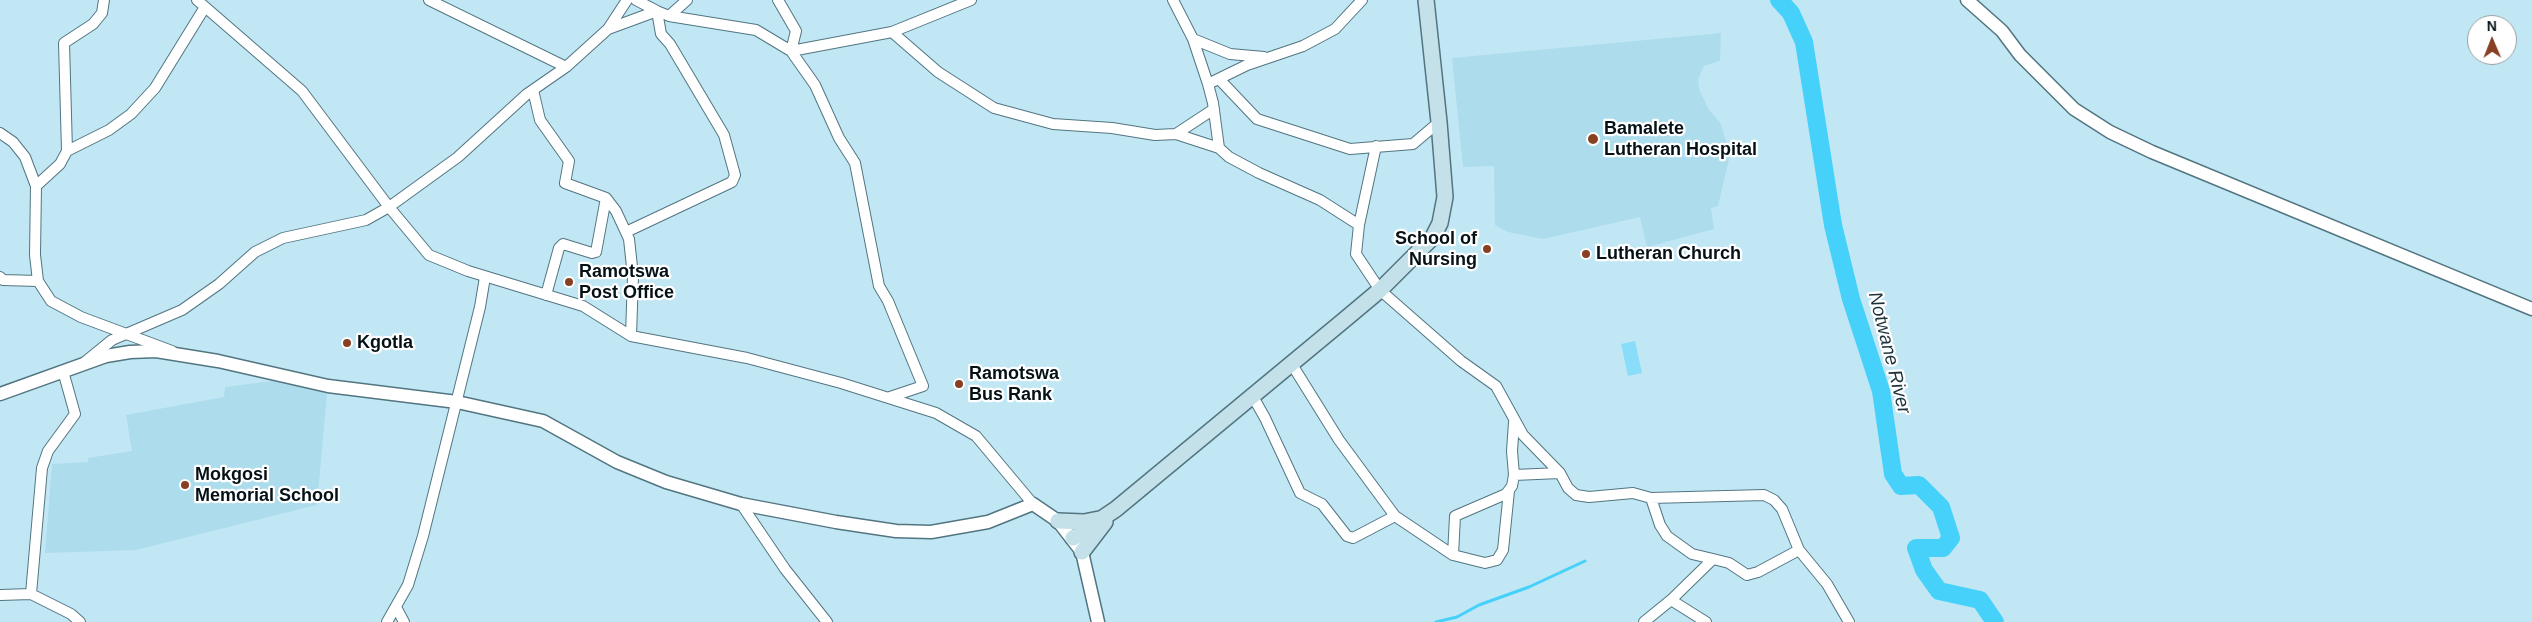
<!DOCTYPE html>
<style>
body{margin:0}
#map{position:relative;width:2532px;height:622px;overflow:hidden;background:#c1e7f5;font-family:Arial,sans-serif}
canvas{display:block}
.north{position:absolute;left:2467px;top:15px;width:50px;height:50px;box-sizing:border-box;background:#fff;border:1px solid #9ba0a2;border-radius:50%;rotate:359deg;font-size:14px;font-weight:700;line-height:20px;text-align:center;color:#041116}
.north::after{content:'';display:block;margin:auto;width:18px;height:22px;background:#884022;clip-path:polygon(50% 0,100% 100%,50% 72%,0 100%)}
</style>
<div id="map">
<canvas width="2532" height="622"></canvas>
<div class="north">N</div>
</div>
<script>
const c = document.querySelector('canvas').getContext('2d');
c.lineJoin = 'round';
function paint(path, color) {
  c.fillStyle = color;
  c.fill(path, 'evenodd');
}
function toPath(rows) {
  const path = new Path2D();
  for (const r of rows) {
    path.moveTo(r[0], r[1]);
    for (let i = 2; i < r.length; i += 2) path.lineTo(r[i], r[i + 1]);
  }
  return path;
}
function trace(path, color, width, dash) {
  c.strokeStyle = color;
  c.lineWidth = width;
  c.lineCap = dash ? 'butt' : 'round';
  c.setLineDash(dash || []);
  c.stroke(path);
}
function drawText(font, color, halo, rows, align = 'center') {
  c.font = font + ' Arial,sans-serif';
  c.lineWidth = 4.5;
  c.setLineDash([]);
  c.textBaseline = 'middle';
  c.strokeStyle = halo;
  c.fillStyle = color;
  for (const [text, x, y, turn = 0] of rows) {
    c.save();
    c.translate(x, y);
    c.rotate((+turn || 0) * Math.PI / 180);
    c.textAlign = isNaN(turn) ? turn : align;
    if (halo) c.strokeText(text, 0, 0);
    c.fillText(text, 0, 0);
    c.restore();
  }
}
paint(toPath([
 [1721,33,1720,61,1704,66,1698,79,1699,89,1709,110,1721,124,1730,155,1718,206,1711,208,1714,229,1647,247,1640,217,1543,239,1508,232,1495,225,1494,166,1463,167,1452,58],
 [273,381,327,393,317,505,136,550,45,553,52,464,88,462,88,458,132,451,126,415,224,397,225,387]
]), '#addced');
paint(toPath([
 [1635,341,1642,373,1628,376,1621,344]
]), '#89ddf9');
trace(toPath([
 [1436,622,1457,617,1479,605,1529,587,1585,561]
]), '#46d1fb', 3);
trace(toPath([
 [1779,0,1791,13,1804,42,1833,225,1851,299,1881,391,1893,474,1901,486,1919,485,1941,507,1951,538,1943,548,1916,548,1924,570,1939,591,1980,600,1995,622]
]), '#46d1fb', 18);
const minor = toPath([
 [197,0,302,91,389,207,429,255,468,271,583,306,631,336,747,358,841,383,936,413,976,436,1033,504],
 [429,0,566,67],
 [778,0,796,31,791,51,815,85,839,138,855,163,879,286,888,301,923,386,890,397],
 [1173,0,1193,39,1208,84,1213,103,1219,148],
 [669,16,687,0],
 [608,29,627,0],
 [892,32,938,72,994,108,1053,124,1112,128,1155,135,1176,134,1219,148,1229,157,1259,173,1320,200,1359,225],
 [1193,39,1230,54,1264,57],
 [1219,79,1257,119,1350,149,1413,144,1439,122],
 [1208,84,1247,65,1303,46,1335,29,1362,0],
 [533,90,540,120,569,161,565,183,606,198,616,211,629,239,633,276,631,336],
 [0,133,13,142,25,157,36,186,35,255,38,281],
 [1176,134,1214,109],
 [1376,146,1359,225,1356,254,1380,290,1461,361,1496,386,1523,435,1560,473],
 [67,151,109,130,131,114,155,88,205,7],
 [36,186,60,164,67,151,64,43,93,24,102,13,104,0],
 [626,232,732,182,735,175,724,135,670,44,661,34,657,11,636,0],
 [0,277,3,280,38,281,51,301,81,317,172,351],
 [546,295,559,248,563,244,592,253,596,252,606,198],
 [85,362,112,340,182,310,219,284,255,252,283,238,366,220,389,207,458,157,527,94,566,67,608,29,657,11,669,16,756,30,791,51,892,32,971,0],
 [1291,363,1339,440,1395,516,1453,555,1485,563,1497,560,1503,550,1509,491],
 [1252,395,1265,418,1300,493,1322,504,1347,536,1353,538,1395,516],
 [1514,475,1512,451,1514,422],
 [1651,498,1660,525,1667,536,1692,554,1713,559],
 [741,504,785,569,827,622],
 [1453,555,1455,516,1506,494,1512,486,1514,475,1560,473,1568,488,1576,495,1589,497,1633,493,1651,498,1764,495,1774,500,1782,509,1799,550,1827,584,1849,622],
 [31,594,42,468,48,451,75,414,63,371],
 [0,595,31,594,71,614,80,622],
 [1671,600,1706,622],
 [396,607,404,622],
 [387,622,408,585,423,536,480,307,485,277],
 [1644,622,1671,600,1713,559,1729,563,1747,575,1758,572,1799,550]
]);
const tertiary = toPath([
 [1967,0,2002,31,2020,55,2074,109,2110,132,2152,152,2532,309],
 [0,394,106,356,130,352,156,351,218,361,328,386,457,402,543,421,617,462,666,482,741,504,836,522,896,531,931,532,988,522,1033,504,1058,521,1082,552,1098,622]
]);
const secondary = toPath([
 [1058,521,1084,522,1099,519],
 [1073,538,1116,509,1343,321,1380,290,1433,237,1440,223,1445,197,1439,122,1426,0],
 [1082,552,1105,522]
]);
trace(minor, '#527581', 12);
trace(tertiary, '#527581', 15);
trace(secondary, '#527581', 18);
trace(minor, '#fff', 10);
trace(tertiary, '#fff', 12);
trace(secondary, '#c4e1ea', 15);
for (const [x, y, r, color] of [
 [1593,139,6,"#884022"],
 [1487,249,5,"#884022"],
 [1586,254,5,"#884022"],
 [569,282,5,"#884022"],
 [347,343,5,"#884022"],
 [959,384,5,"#884022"],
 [185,485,5,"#884022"]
]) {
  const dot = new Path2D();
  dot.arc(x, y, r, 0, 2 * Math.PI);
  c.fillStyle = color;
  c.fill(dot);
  trace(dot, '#fff', 2);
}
drawText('bold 18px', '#041116', '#fff', [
 ["Bamalete",1604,129],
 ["Lutheran Hospital",1604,150],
 ["School of",1477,239,"right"],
 ["Nursing",1477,260,"right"],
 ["Lutheran Church",1596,254],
 ["Ramotswa",579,272],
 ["Post Office",579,293],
 ["Kgotla",357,343],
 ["Ramotswa",969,374],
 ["Bus Rank",969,395],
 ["Mokgosi",195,475],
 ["Memorial School",195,496]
], 'left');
drawText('italic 19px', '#1c333b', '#fff', [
 ["Notwane River",1889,353,76]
]);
</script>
